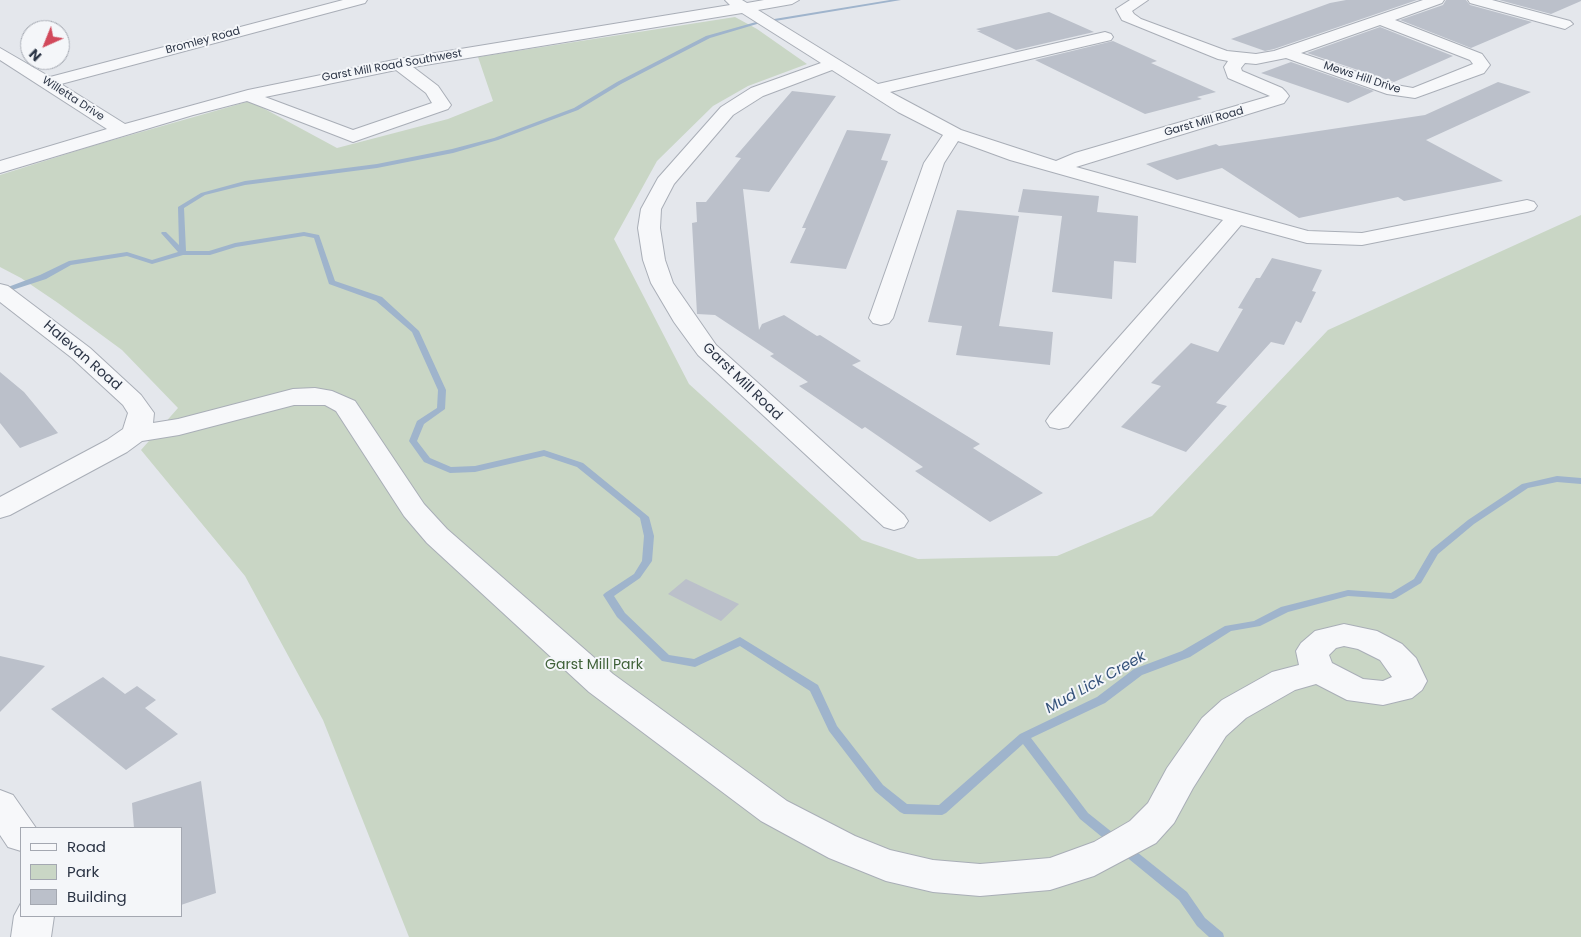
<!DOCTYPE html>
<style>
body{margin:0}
#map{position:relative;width:1581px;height:937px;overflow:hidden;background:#e4e7ec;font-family:Poppins,sans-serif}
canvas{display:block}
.legend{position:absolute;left:20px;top:827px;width:162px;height:90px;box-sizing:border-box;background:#f4f6f9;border:1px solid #a4a8b1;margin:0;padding:6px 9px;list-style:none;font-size:15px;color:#2b3445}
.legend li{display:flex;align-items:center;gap:10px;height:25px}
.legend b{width:25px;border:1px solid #a4a8b1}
.north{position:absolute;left:20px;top:20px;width:50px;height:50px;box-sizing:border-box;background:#f4f6f9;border:1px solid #a4a8b1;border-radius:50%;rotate:224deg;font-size:14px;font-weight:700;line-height:20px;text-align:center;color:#2b3445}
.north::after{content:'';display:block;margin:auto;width:18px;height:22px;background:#d1495b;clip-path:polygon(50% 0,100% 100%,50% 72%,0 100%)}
</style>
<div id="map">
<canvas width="1581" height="937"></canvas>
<ul class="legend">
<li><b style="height:6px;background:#f7f8fa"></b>Road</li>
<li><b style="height:14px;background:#c9d6c5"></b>Park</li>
<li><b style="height:14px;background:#bbc0ca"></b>Building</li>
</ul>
<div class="north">N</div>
</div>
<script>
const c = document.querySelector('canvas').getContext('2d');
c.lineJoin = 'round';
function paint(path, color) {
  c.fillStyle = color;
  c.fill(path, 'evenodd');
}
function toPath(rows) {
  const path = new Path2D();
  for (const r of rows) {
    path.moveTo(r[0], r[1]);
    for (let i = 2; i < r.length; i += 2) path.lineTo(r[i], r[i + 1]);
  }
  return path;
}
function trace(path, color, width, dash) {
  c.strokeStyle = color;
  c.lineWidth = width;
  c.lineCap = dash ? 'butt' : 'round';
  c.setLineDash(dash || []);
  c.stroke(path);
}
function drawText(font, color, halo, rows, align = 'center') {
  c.font = font + ' Poppins,sans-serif';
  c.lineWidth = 4;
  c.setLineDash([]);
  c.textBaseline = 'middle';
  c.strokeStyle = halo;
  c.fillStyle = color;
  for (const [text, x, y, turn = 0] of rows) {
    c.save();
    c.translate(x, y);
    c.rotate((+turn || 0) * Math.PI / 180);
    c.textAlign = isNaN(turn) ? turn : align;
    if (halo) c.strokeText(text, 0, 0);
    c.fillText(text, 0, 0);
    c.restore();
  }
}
paint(toPath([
 [735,17,757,29,807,64,748,86,713,106,657,161,614,239,689,384,862,540,918,559,1057,556,1152,516,1328,330,1581,215,1581,937,409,937,323,720,245,576,141,450,178,408,122,350,58,303,21,278,0,267,0,175,92,146,250,101,337,148,448,119,493,101,478,57]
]), '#c9d6c5');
paint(toPath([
 [890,0,901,0,757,24,710,38,621,84,578,110,498,140,453,153,377,168,245,185,205,195,184,208,186,251,209,251,235,243,304,232,319,235,335,281,382,297,419,331,446,390,445,409,424,424,417,441,430,458,451,467,475,466,544,450,583,463,649,517,654,536,652,561,640,578,614,596,625,613,669,655,694,659,740,637,818,685,837,726,883,785,907,804,939,805,1020,734,1097,697,1134,669,1182,651,1225,626,1254,621,1281,607,1348,590,1391,593,1414,579,1431,550,1468,520,1522,484,1557,476,1581,478,1581,484,1557,482,1528,488,1474,524,1438,554,1421,583,1396,598,1393,599,1348,596,1288,612,1260,626,1231,631,1190,657,1142,675,1105,703,1031,738,1088,813,1187,892,1205,918,1223,933,1224,937,1209,937,1197,926,1179,900,1080,819,1023,744,946,813,942,815,904,814,900,812,875,791,829,731,810,691,740,646,695,667,662,661,617,617,603,595,605,593,634,574,642,561,644,536,640,518,577,467,544,456,475,472,450,473,424,462,409,441,417,421,437,408,438,390,412,332,376,301,329,284,314,238,304,236,236,247,210,255,183,255,152,264,127,256,71,265,46,279,0,294,0,290,40,275,69,261,127,252,152,260,178,252,161,233,162,232,166,232,179,245,178,207,201,193,245,181,377,164,452,149,494,138,574,108,617,82,706,36,756,22,890,0]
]), '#9fb4cc');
paint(toPath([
 [1346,0,1417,0,1274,49,1265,51,1231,39,1330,3],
 [1446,0,1466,0,1470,5,1532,22,1471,48,1400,20,1443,5],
 [1499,0,1581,0,1581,1,1551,14],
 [1049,12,1094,32,1016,50,977,31,981,31,976,29],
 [1380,27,1453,56,1394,82,1307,53],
 [1113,41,1157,61,1151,63,1216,92,1197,97,1202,99,1145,114,1035,60],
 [1291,62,1374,91,1348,103,1261,73],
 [1498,82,1531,92,1426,140,1503,181,1404,201,1398,197,1299,218,1222,168,1177,180,1146,164,1216,144,1219,146,1425,115],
 [792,91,836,96,769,192,743,189,759,330,762,324,784,315,817,336,820,335,861,361,852,365,980,444,973,448,1043,493,990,522,915,471,923,467,865,427,862,429,799,386,808,382,770,356,774,354,715,315,697,314,692,223,697,222,696,202,706,202,741,158,735,157],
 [847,130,891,134,881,160,888,161,846,269,790,263,806,228,802,228],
 [1023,189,1099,196,1097,212,1138,216,1136,263,1114,261,1112,299,1052,292,1062,216,1018,212],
 [957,210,1019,216,999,326,1053,332,1050,365,956,355,962,326,928,322],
 [1272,258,1322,270,1312,291,1316,292,1301,323,1296,321,1284,345,1271,342,1216,403,1227,406,1186,452,1121,427,1161,386,1151,383,1191,343,1218,352,1243,309,1238,308,1256,278,1260,278],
 [0,372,24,392,58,433,20,448,0,423],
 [686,579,709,590,739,604,721,621,668,594],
 [0,656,45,666,0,712],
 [103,677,125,694,137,686,156,700,145,708,178,734,126,770,51,709],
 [201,781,216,893,181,905,181,828,134,828,132,803]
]), '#bbc0ca');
const minor = toPath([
 [343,0,367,0,365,3,61,84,125,124,248,90,399,59,730,5,725,0,742,0,747,3,764,0,799,0,792,4,758,10,878,84,1105,32,1111,34,1113,37,1111,40,890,92,961,130,1056,161,1075,153,1270,96,1228,78,1224,67,1228,61,1218,59,1122,20,1116,9,1130,0,1148,0,1132,11,1134,14,1141,19,1227,51,1256,54,1274,51,1423,0,1444,0,1442,3,1395,20,1482,54,1490,65,1484,73,1415,98,1387,94,1286,58,1256,64,1245,63,1241,68,1242,71,1282,88,1286,92,1289,96,1284,103,1076,167,1308,231,1362,233,1527,200,1534,202,1537,206,1534,210,1527,212,1362,245,1307,243,1241,225,1068,427,1059,429,1050,427,1046,421,1050,415,1223,220,1010,160,958,141,944,163,893,318,889,323,881,325,873,323,869,318,924,163,943,135,898,112,832,70,763,96,733,115,674,184,661,209,660,228,665,260,673,283,716,345,904,515,908,521,904,527,894,530,884,527,698,355,674,322,651,283,643,260,638,228,641,209,658,178,721,107,751,88,821,63,742,13,413,67,438,86,451,105,448,109,353,142,247,101,193,115,0,173,0,161,107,129,0,60,0,48,50,77,343,0],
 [1380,25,1470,60,1473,64,1413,88,1396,85,1301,53,1380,25],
 [396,70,426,93,432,103,353,130,265,97,396,70],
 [1468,0,1492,0,1570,21,1573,24,1565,29,1470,3,1468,0],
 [0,284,8,286,90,348,141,395,154,413,153,423,178,419,293,389,315,388,332,391,355,401,424,504,447,529,613,674,787,801,855,836,890,850,933,860,980,864,1050,858,1094,842,1130,821,1148,803,1167,768,1202,718,1222,700,1272,672,1299,665,1296,651,1301,643,1315,631,1344,624,1377,631,1402,644,1416,658,1427,681,1422,690,1412,698,1383,705,1347,700,1316,684,1295,690,1246,718,1226,736,1193,788,1174,823,1156,843,1094,876,1050,890,980,896,933,892,886,881,829,858,761,821,589,692,427,543,404,516,336,411,325,405,294,405,179,435,142,441,127,452,10,515,0,518,0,497,107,440,123,429,128,413,123,405,72,358,0,302,0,284],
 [1344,646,1358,649,1380,660,1392,677,1383,681,1363,679,1332,663,1329,655,1336,648,1344,646],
 [0,790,13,795,36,828,21,828,21,851,8,847,0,835,0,790],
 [21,903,21,916,54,916,51,937,11,937,14,916,21,903]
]);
trace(minor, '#a9aeb7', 2);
paint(minor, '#f7f8fa');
drawText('11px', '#2b3445', '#f4f6f9', [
 ["Bromley Road",203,41,-15],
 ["Garst Mill Road Southwest",392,66,-10],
 ["Mews Hill Drive",1362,78,18],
 ["Willetta Drive",73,99,33],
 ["Garst Mill Road",1204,122,-16]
]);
drawText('14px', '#2b3445', '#f4f6f9', [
 ["Halevan Road",82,356,41],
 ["Garst Mill Road",742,382,44]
]);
drawText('14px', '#3f6138', '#f4f6f9', [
 ["Garst Mill Park",594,665]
]);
drawText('italic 15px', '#34527a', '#f4f6f9', [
 ["Mud Lick Creek",1096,683,-29]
]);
</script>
